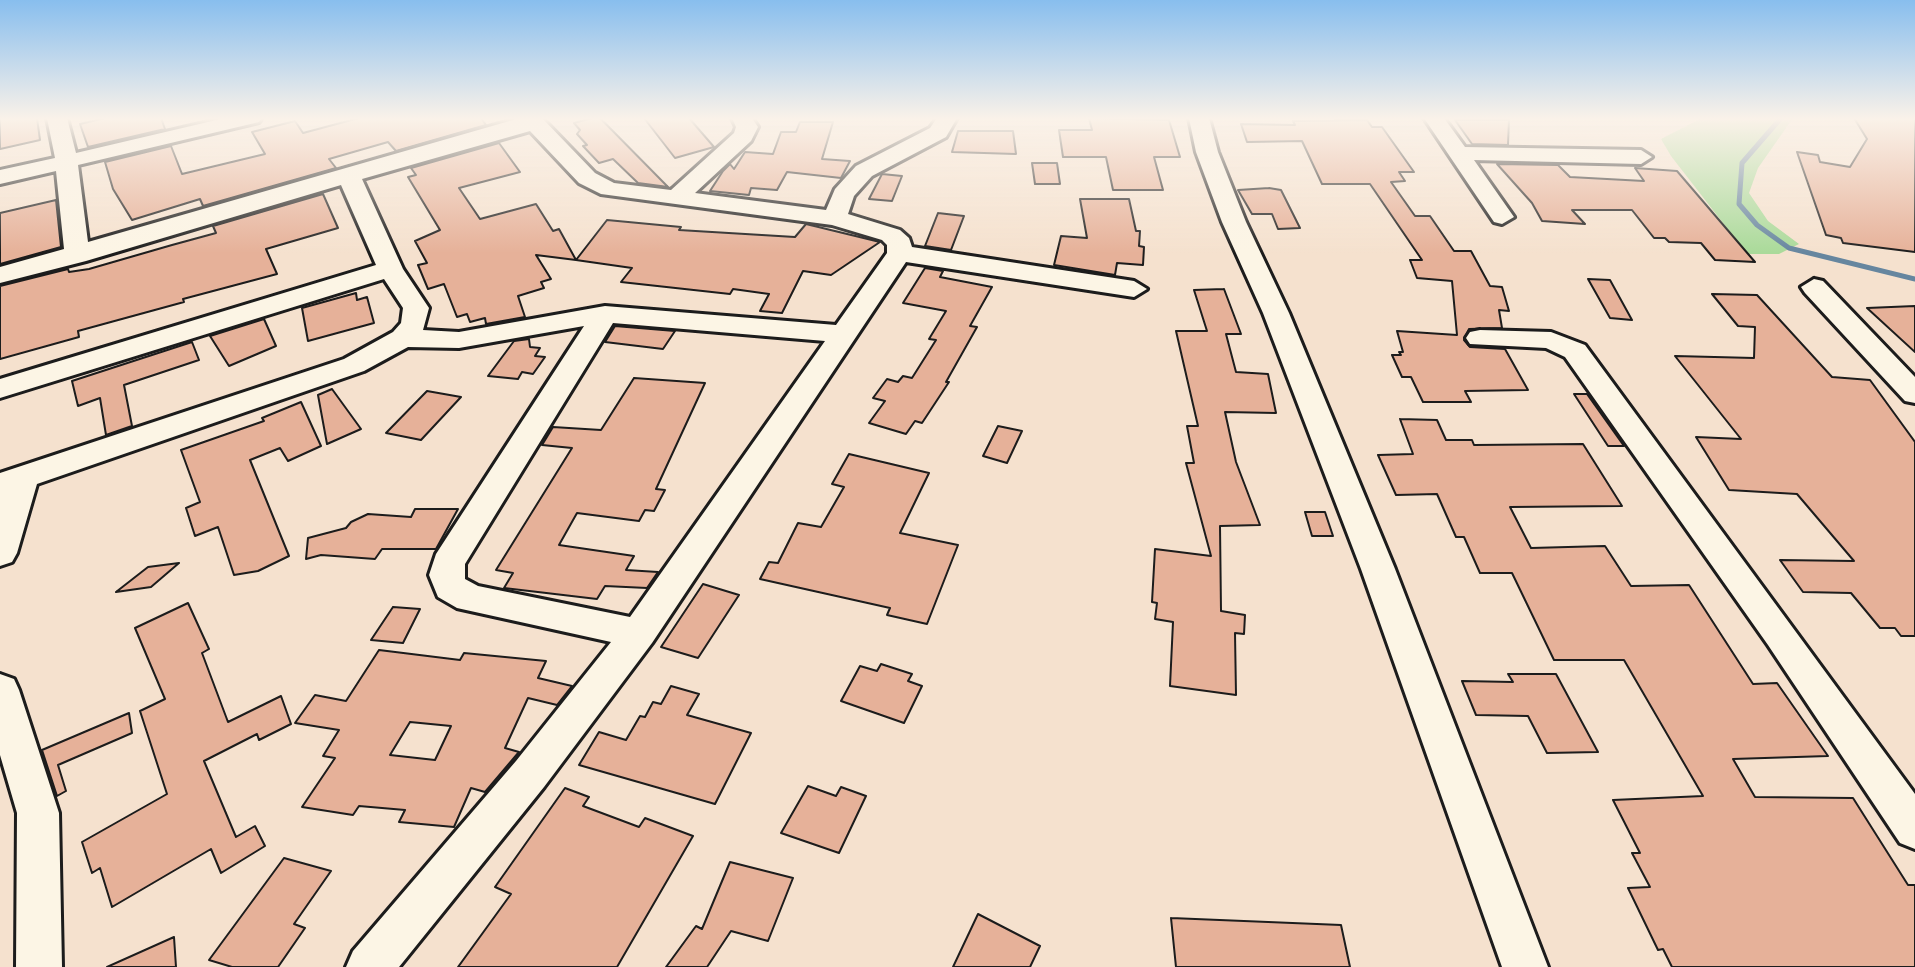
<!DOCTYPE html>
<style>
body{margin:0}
canvas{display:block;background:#f5e1ce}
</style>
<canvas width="1915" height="967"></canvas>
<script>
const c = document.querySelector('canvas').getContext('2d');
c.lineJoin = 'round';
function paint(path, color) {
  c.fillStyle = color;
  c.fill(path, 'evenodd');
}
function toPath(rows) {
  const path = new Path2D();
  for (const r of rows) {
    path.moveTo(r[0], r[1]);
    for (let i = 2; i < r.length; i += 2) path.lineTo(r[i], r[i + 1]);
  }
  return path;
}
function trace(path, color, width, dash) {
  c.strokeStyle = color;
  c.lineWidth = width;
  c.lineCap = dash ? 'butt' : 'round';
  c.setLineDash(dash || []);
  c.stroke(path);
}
paint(toPath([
 [1702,118,1793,118,1758,168,1749,193,1768,221,1799,244,1779,254,1747,254,1671,156,1661,139]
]), '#aada9a');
trace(toPath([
 [1781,118,1742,163,1739,204,1757,225,1789,248,1915,279]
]), '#66869f', 5);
const building = toPath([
 [0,118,37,118,40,140,0,149,0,118],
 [105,118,161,118,165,129,88,147,80,124,105,118],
 [359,118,481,118,486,125,396,151,388,142,329,159,336,168,203,206,200,199,132,220,113,189,105,162,171,146,182,174,265,154,252,132,295,121,303,133,359,118],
 [592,118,600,118,668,187,638,183,613,159,599,163,583,146,587,145,577,134,580,130,574,123,592,118],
 [644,118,689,118,714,147,675,158,644,118],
 [1089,118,1169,120,1180,157,1154,157,1163,190,1113,190,1106,157,1063,157,1059,130,1092,130,1089,118],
 [1854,118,1915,118,1915,252,1843,243,1841,238,1826,235,1797,152,1818,155,1820,162,1850,167,1867,139,1854,118],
 [1367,120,1372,127,1382,127,1414,172,1399,172,1405,181,1391,182,1415,216,1430,216,1454,251,1471,251,1490,286,1502,287,1509,311,1499,310,1502,328,1469,329,1464,340,1470,347,1505,349,1528,390,1465,391,1471,402,1423,402,1411,377,1402,377,1392,355,1401,355,1399,352,1403,352,1397,331,1457,335,1452,281,1417,278,1410,260,1422,260,1370,184,1322,184,1302,141,1247,142,1241,124,1295,125,1293,121,1367,120],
 [1455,120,1509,120,1508,145,1472,144,1455,120],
 [800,122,833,122,822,159,850,161,841,178,787,172,777,190,751,188,749,195,710,191,723,171,730,164,734,169,745,152,773,154,781,132,796,132,800,122],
 [958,131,1013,131,1016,154,952,152,958,131],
 [499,143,520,172,459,188,480,219,536,204,553,231,559,229,576,260,536,255,551,279,541,282,544,288,518,296,525,317,486,324,485,318,470,322,467,314,457,317,444,284,428,289,418,265,427,263,415,241,440,230,408,177,416,175,411,168,499,143],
 [1032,163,1057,163,1060,184,1035,184,1032,163],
 [1497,164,1558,165,1570,177,1644,181,1635,168,1677,171,1755,262,1715,260,1701,243,1669,242,1665,238,1654,238,1632,210,1572,210,1585,224,1542,221,1532,203,1497,164],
 [882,174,902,176,892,201,869,199,882,174],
 [1269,188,1281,190,1300,228,1278,229,1272,214,1252,214,1238,190,1269,188],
 [323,194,338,228,266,249,277,274,183,299,184,302,78,331,79,337,0,359,0,286,68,269,69,272,89,269,172,245,216,233,213,226,323,194],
 [1080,199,1129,199,1136,231,1140,231,1139,246,1144,247,1143,265,1117,263,1115,275,1054,265,1061,236,1087,238,1080,199],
 [56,200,61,247,0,264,0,213,56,200],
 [938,213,964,216,951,250,925,246,938,213],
 [607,220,681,227,679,230,795,237,806,224,880,242,831,275,803,271,782,313,760,311,769,294,733,289,730,294,621,282,632,268,576,260,607,220],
 [925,268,943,271,940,277,992,287,970,326,977,327,946,382,949,382,922,423,915,421,906,434,869,423,885,401,873,398,887,379,898,382,903,376,912,378,936,340,929,339,946,311,903,303,925,268],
 [1588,279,1610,280,1632,320,1610,318,1588,279],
 [1224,289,1241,334,1226,334,1236,372,1268,374,1276,413,1225,412,1236,462,1260,525,1220,526,1221,611,1245,615,1244,634,1235,633,1236,695,1170,686,1173,622,1155,619,1157,603,1152,602,1155,549,1211,556,1186,463,1194,463,1187,426,1198,426,1176,331,1207,331,1194,290,1224,289],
 [356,293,357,300,367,297,374,323,308,341,302,308,356,293],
 [1712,294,1757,295,1832,377,1870,380,1915,442,1915,636,1901,636,1895,628,1880,628,1851,593,1803,592,1780,560,1854,561,1797,494,1729,490,1696,437,1741,439,1675,356,1754,358,1755,327,1738,326,1712,294],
 [1915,306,1915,352,1867,308,1915,306],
 [264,319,276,346,229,366,210,336,264,319],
 [615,326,675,331,663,349,605,342,615,326],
 [529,339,530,347,540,348,535,356,545,357,533,374,522,372,518,379,488,376,514,341,529,339],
 [192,342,199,360,124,385,132,426,106,435,100,398,78,406,72,381,192,342],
 [634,378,705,383,656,489,665,490,654,511,645,510,639,521,577,513,559,545,634,556,626,570,658,572,647,588,605,586,597,599,504,588,513,573,496,570,572,448,542,445,553,427,601,430,634,378],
 [332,389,361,429,327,444,318,395,332,389],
 [427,391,461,397,421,440,386,433,427,391],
 [1574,394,1587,394,1624,446,1608,446,1574,394],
 [301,402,321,446,288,461,280,448,250,460,289,556,258,571,234,575,218,527,195,536,186,508,200,502,181,450,264,421,262,418,301,402],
 [1400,419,1437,420,1446,440,1472,440,1474,445,1583,444,1622,506,1510,507,1531,548,1605,546,1631,586,1689,585,1753,684,1777,683,1828,756,1733,759,1755,797,1853,798,1908,885,1915,885,1915,967,1672,967,1663,949,1658,950,1628,888,1650,887,1632,853,1640,853,1613,800,1703,796,1624,660,1554,660,1512,573,1480,573,1464,537,1456,537,1437,494,1396,495,1378,455,1413,454,1400,419],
 [998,426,1022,431,1007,463,983,456,998,426],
 [849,454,929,473,900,533,958,545,927,624,887,615,890,608,760,579,769,562,778,563,798,523,821,527,844,487,832,484,849,454],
 [415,509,458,509,436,549,382,549,375,559,321,555,306,559,308,538,346,528,351,522,368,514,411,517,415,509],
 [1305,512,1325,512,1333,536,1312,536,1305,512],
 [179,563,151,587,116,592,148,567,179,563],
 [703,584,739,595,698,658,661,647,703,584],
 [188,603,209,649,202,653,228,722,281,696,291,724,259,740,257,734,204,761,236,837,255,826,265,846,221,873,211,849,112,907,100,868,92,873,82,842,167,794,140,711,165,699,135,628,188,603],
 [393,607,420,609,403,643,371,640,393,607],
 [379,650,460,660,464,653,546,661,538,678,572,686,557,705,528,698,505,748,519,752,485,792,471,788,454,827,399,822,405,810,359,806,353,815,302,807,335,758,323,756,339,730,295,723,315,695,346,701,379,650],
 [410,722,451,726,435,760,390,755,410,722],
 [881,664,912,674,908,681,922,686,904,723,841,701,860,666,877,671,881,664],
 [1508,674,1556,674,1598,752,1547,753,1528,716,1476,715,1462,681,1513,682,1508,674],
 [671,686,699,694,687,715,751,733,715,804,579,765,599,732,626,740,640,716,645,717,653,702,661,704,671,686],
 [129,713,132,733,58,765,66,791,57,796,42,750,129,713],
 [808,786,836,796,841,787,866,796,839,853,781,833,808,786],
 [565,788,589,797,583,806,639,827,645,818,693,836,617,967,458,967,511,894,495,887,565,788],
 [284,858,331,871,294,924,305,928,278,967,232,967,209,960,284,858],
 [730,862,793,878,768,941,731,931,707,967,666,967,696,926,702,929,730,862],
 [978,914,1040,946,1030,967,953,967,978,914],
 [1171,918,1341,925,1350,967,1176,967,1171,918],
 [174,937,176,967,107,967,174,937]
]);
paint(building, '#e6b199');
trace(building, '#1c1c1c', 2);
const minor = toPath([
 [47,118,67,118,76,153,225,118,262,118,259,122,78,165,88,242,520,118,542,118,595,173,614,183,671,190,734,133,736,127,732,118,752,118,758,127,751,141,695,193,826,210,835,189,856,166,930,128,937,118,957,118,946,137,872,176,854,196,848,214,900,230,909,238,912,247,1134,281,1147,289,1134,297,906,262,652,643,544,787,399,967,346,967,353,951,516,761,611,642,457,608,438,597,429,575,436,554,584,326,459,348,408,347,364,371,37,484,17,553,12,562,0,566,0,473,344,359,393,332,401,323,403,308,384,279,0,398,0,379,376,265,341,185,86,261,0,283,0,267,64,249,56,171,0,184,0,170,55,158,47,118],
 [530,131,579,183,601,194,832,225,882,240,887,245,887,253,836,325,605,306,459,332,423,330,429,308,403,269,362,179,530,131],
 [613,323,825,341,630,617,478,586,465,579,465,564,613,323],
 [1189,118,1209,118,1218,152,1246,222,1289,313,1395,569,1548,967,1502,967,1361,569,1263,313,1222,222,1196,152,1189,118],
 [1424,118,1444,118,1465,147,1641,150,1652,157,1641,164,1474,160,1514,217,1502,224,1494,222,1424,118],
 [1814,279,1823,281,1915,377,1915,403,1905,401,1805,293,1801,287,1814,279],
 [1480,330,1551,332,1585,345,1915,794,1915,849,1900,843,1768,645,1565,357,1546,348,1470,344,1466,338,1470,332,1480,330],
 [0,674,14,679,19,690,59,813,62,967,16,967,17,813,0,755,0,674]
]);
trace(minor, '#1c1c1c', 6);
paint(minor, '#fcf5e5');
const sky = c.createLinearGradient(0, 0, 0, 253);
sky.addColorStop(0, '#88beee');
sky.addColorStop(0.47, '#faf2e9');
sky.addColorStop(1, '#faf2e900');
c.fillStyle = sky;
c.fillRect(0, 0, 1915, 253);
</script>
